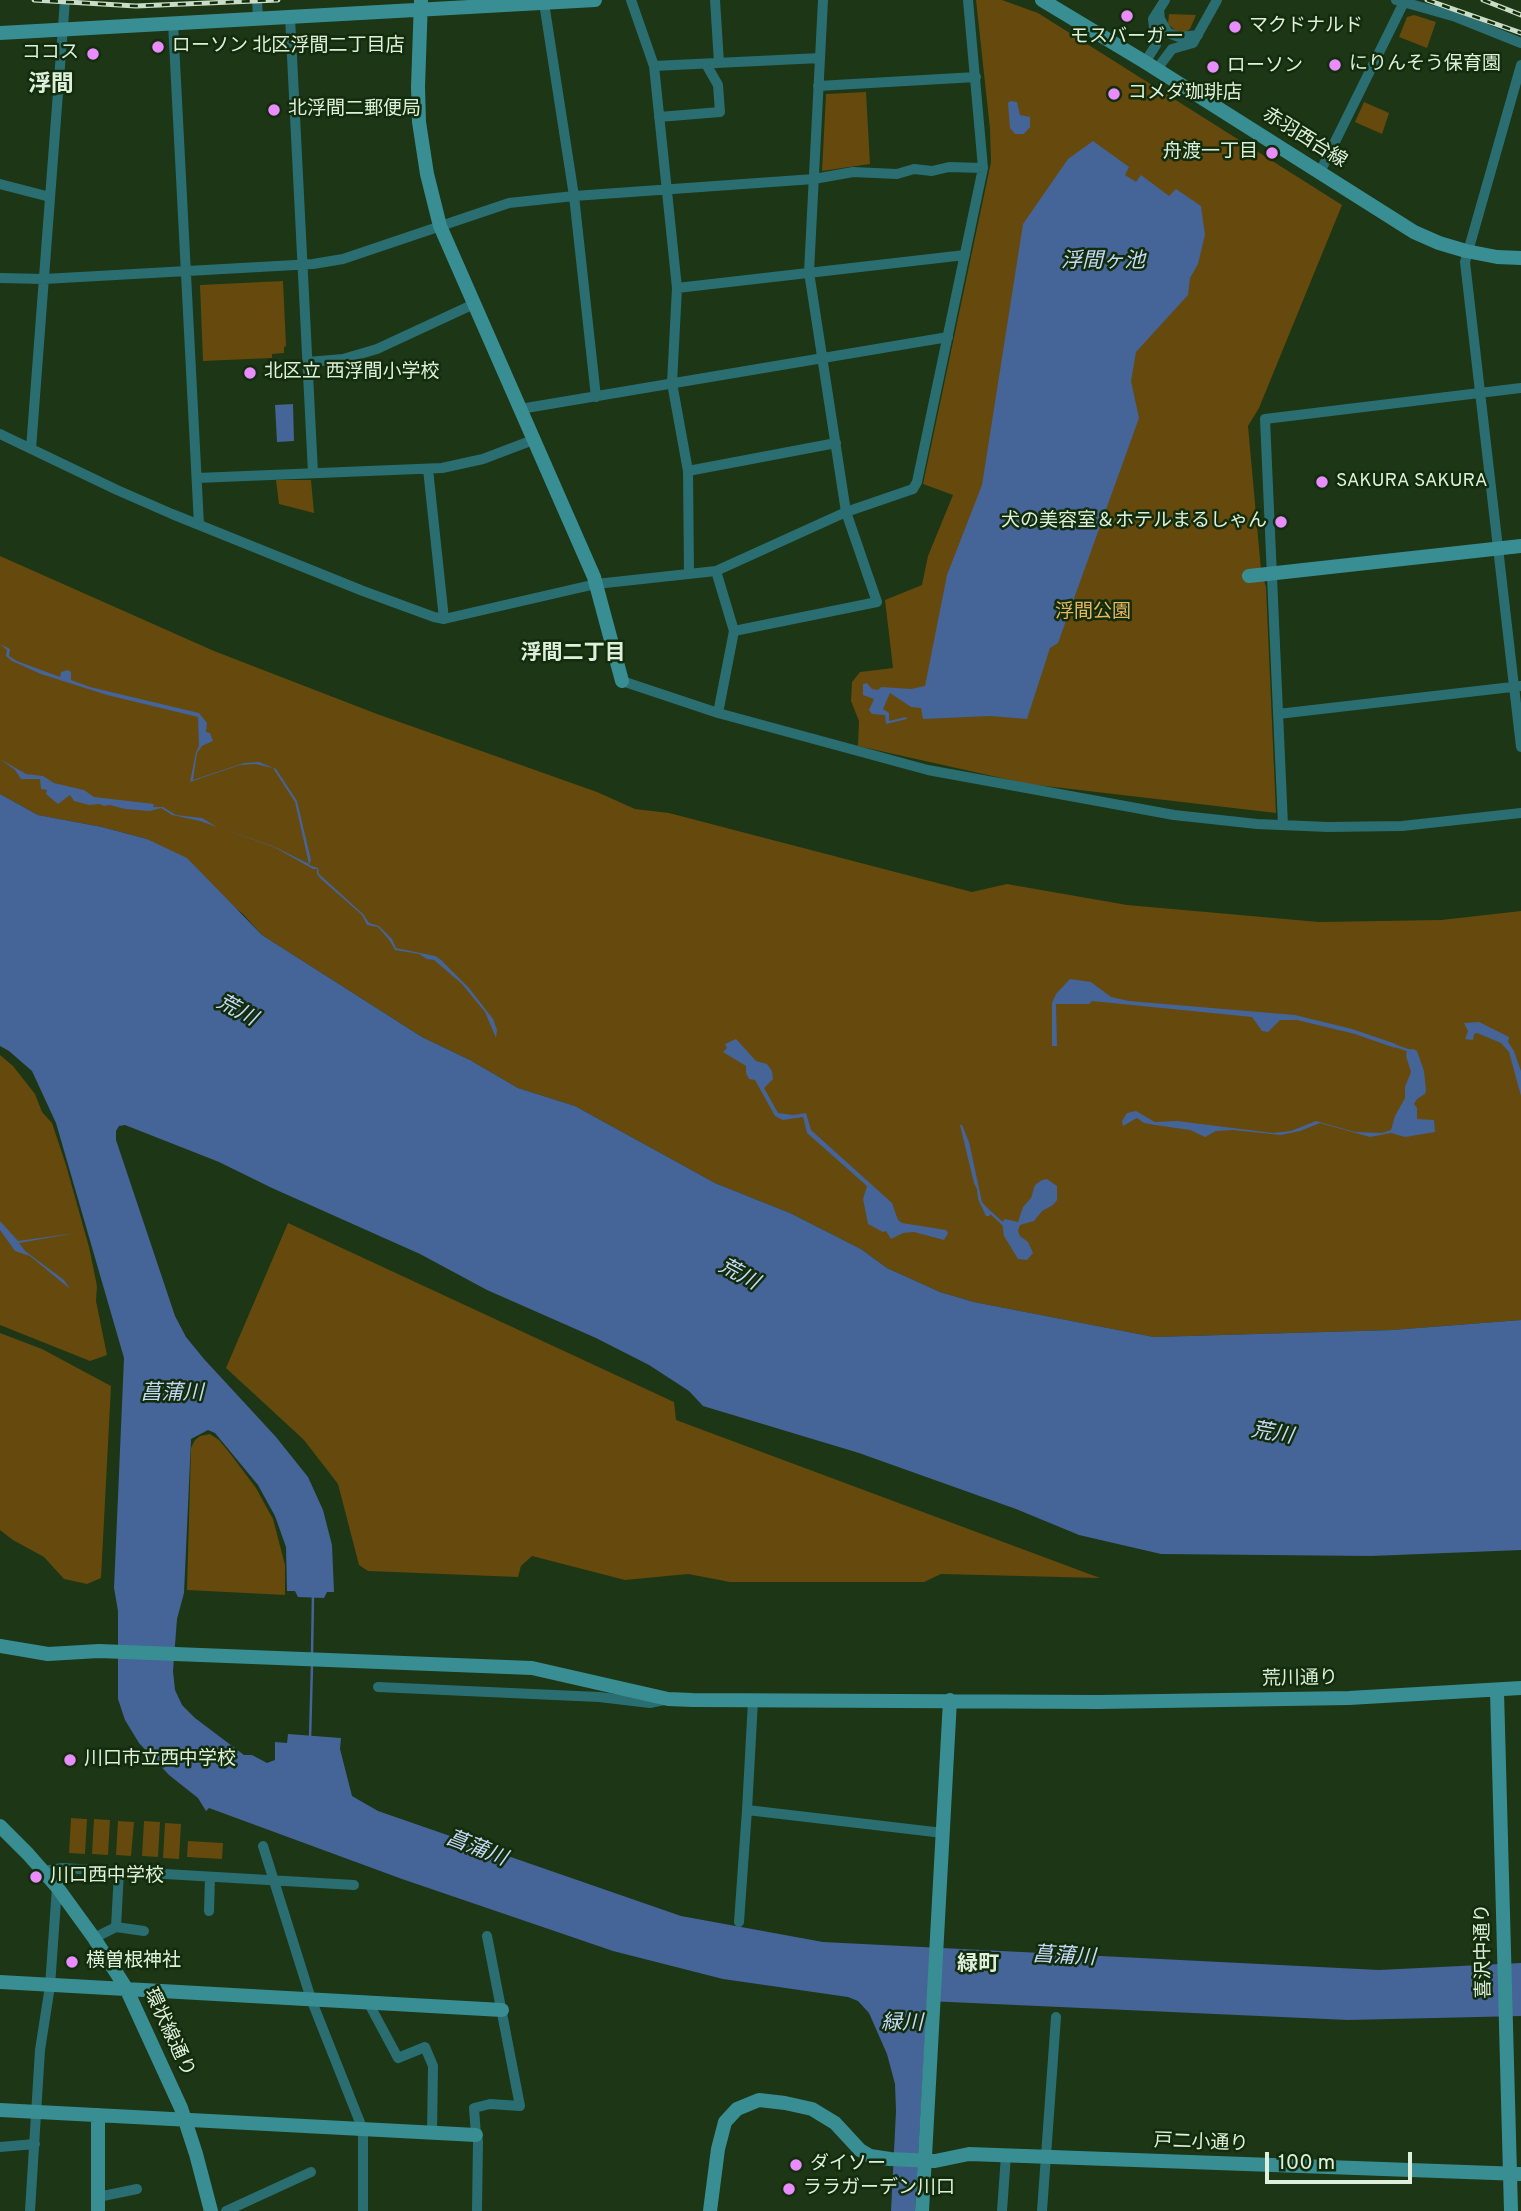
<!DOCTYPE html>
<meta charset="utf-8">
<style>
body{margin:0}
#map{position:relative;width:1521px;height:2211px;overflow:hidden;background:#1c3616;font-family:Overpass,sans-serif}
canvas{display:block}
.scale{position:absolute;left:1265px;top:2152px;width:147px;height:32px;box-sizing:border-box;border:4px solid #deefdb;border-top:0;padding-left:9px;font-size:21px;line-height:24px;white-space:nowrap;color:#deefdb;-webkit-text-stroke:5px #122c0c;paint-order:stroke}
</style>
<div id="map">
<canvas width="1521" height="2211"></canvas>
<div class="scale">100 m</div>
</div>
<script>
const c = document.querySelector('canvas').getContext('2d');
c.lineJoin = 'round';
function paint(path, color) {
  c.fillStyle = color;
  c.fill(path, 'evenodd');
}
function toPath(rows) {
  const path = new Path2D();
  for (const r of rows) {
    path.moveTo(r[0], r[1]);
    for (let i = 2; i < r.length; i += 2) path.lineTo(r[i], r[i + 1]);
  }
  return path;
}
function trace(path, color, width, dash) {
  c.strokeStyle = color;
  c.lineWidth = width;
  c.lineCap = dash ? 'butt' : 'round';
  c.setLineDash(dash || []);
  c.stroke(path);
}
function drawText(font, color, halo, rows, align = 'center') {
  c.font = font + ' Overpass,"Noto Sans JP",sans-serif';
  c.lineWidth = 5;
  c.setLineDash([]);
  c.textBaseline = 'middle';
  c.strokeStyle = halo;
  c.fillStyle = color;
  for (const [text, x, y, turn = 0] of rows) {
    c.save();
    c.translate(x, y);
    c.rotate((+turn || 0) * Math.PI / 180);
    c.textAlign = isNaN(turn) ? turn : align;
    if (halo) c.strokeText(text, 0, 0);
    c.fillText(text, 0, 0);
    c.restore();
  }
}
paint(toPath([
 [976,0,1002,0,1038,13,1342,205,1259,408,1248,426,1261,570,1266,587,1276,813,1028,784,858,746,859,721,851,701,852,682,860,672,893,668,885,600,922,585,928,556,953,495,923,484,991,162,990,129],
 [1169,14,1196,15,1190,29,1186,32,1177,32,1168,24],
 [1414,15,1436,22,1427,48,1399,37,1407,17],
 [866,92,870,164,822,171,826,94],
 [1364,102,1389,113,1382,134,1355,122],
 [283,281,286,346,284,347,284,353,272,354,272,358,203,361,200,285],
 [276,480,311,480,314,513,279,504],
 [0,556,214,651,377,714,597,792,635,809,669,813,972,892,1007,884,1127,905,1319,922,1441,920,1521,911,1521,1320,1392,1330,1154,1337,974,1302,940,1292,887,1268,861,1249,790,1213,715,1183,575,1106,518,1088,470,1060,422,1037,262,935,243,914,147,839,102,827,38,815,0,794],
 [0,1055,13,1066,35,1094,42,1112,52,1123,66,1165,89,1247,97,1286,96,1301,107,1355,90,1361,0,1325],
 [288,1223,674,1402,676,1420,1100,1578,941,1574,924,1582,730,1582,688,1574,625,1580,532,1556,521,1566,518,1577,368,1571,359,1565,338,1484,304,1440,226,1368],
 [0,1333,42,1349,111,1386,101,1578,87,1584,64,1579,44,1557,13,1540,0,1530],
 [210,1434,219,1440,229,1452,256,1488,273,1519,285,1565,285,1595,187,1590,191,1448,195,1440,200,1436],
 [71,1818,87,1819,85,1854,69,1853],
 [94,1819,110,1820,108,1855,92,1854],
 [118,1821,134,1822,131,1856,116,1855],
 [144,1821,160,1822,158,1857,142,1856],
 [165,1823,181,1824,179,1859,163,1858],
 [188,1841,223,1843,222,1859,187,1857]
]), '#66490c');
paint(toPath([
 [1010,101,1017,102,1020,115,1030,117,1030,127,1024,134,1015,134,1010,128,1008,103],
 [1093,141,1129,167,1125,175,1136,182,1141,175,1169,196,1176,189,1201,206,1205,235,1198,264,1190,278,1188,295,1136,352,1131,381,1139,418,1058,643,1050,648,1027,719,990,716,923,719,921,708,911,707,890,693,883,709,889,713,889,721,906,717,907,719,886,724,885,715,872,714,869,710,874,699,863,695,863,684,867,683,872,689,878,690,881,687,911,689,925,686,947,575,982,485,1023,224,1068,159],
 [293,404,294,441,277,442,275,405],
 [0,644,10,649,9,656,17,661,60,677,61,672,68,670,71,672,71,680,90,687,199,713,207,723,206,732,210,733,213,741,202,746,197,753,193,780,244,763,259,762,276,769,297,801,311,860,309,865,318,868,319,874,363,914,369,923,379,926,392,939,396,948,435,956,441,960,469,988,493,1019,497,1030,496,1038,485,1012,462,984,434,960,427,959,419,954,395,950,390,941,378,927,367,925,362,915,321,879,317,874,317,869,313,869,274,847,200,821,172,815,161,808,150,811,125,809,110,805,104,806,100,804,89,805,74,801,70,795,58,804,46,794,47,790,41,789,40,779,21,779,15,770,0,759,26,774,43,776,54,783,84,790,94,797,154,804,153,807,163,807,176,815,202,818,217,827,273,846,309,864,295,802,273,768,255,764,240,765,190,782,196,752,199,746,198,717,107,695,41,674,12,661,6,656,7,650],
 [0,794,38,815,102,827,147,839,187,858,262,935,422,1037,470,1060,518,1088,575,1106,715,1183,790,1213,861,1249,887,1268,940,1292,974,1302,1154,1337,1392,1330,1521,1320,1521,1550,1371,1556,1161,1554,1079,1535,1016,1509,859,1453,703,1406,689,1391,649,1365,596,1338,487,1290,420,1254,272,1188,219,1162,125,1125,119,1126,116,1131,116,1140,175,1316,186,1337,204,1359,276,1437,308,1477,323,1510,332,1545,334,1592,327,1592,324,1598,298,1597,295,1591,287,1591,286,1547,275,1516,258,1485,215,1433,208,1430,191,1439,184,1593,177,1619,173,1671,175,1690,182,1705,195,1718,244,1755,252,1755,267,1763,275,1760,275,1742,287,1743,288,1734,341,1738,340,1749,352,1796,378,1811,681,1916,823,1942,1379,1970,1521,1963,1521,2016,1348,2020,927,2001,915,2211,891,2211,896,2111,895,2084,887,2054,869,2013,858,2001,848,1997,723,1979,613,1951,402,1879,209,1808,206,1811,198,1798,169,1775,139,1743,125,1720,118,1699,118,1611,114,1588,124,1358,56,1123,32,1071,9,1051,0,1046],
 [1070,979,1091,982,1111,997,1129,1001,1295,1015,1352,1029,1396,1044,1395,1048,1355,1034,1297,1020,1280,1020,1268,1032,1262,1031,1252,1017,1092,1001,1089,1004,1056,1004,1057,1046,1052,1046,1052,1003,1056,994],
 [1479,1022,1509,1037,1508,1042,1514,1051,1521,1071,1521,1096,1509,1052,1501,1043,1477,1033,1474,1034,1473,1040,1465,1039,1468,1031,1464,1023],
 [736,1039,756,1061,767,1064,772,1071,773,1079,764,1088,778,1113,793,1115,806,1113,811,1130,892,1203,898,1220,902,1223,946,1230,948,1233,944,1240,914,1232,903,1233,891,1239,886,1231,883,1232,868,1224,863,1199,867,1186,807,1133,803,1117,783,1120,775,1116,755,1080,749,1079,746,1073,746,1066,723,1052,727,1048,725,1044],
 [1413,1049,1417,1051,1424,1071,1426,1090,1425,1094,1417,1099,1414,1104,1417,1108,1417,1119,1434,1120,1435,1132,1405,1137,1391,1133,1370,1137,1320,1123,1300,1131,1281,1135,1233,1130,1216,1131,1205,1137,1190,1130,1155,1125,1144,1123,1137,1118,1123,1126,1122,1121,1127,1113,1136,1111,1155,1122,1177,1121,1273,1133,1291,1131,1316,1121,1355,1132,1382,1133,1391,1130,1395,1116,1405,1098,1405,1087,1411,1072,1406,1056,1407,1050],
 [960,1125,962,1125,969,1142,982,1202,992,1213,989,1216,986,1216,978,1199,977,1189,974,1183],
 [1047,1179,1057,1186,1057,1200,1053,1205,1042,1211,1034,1221,1020,1225,1018,1231,1020,1236,1028,1242,1033,1253,1027,1260,1018,1259,1004,1236,1002,1222,1005,1219,1018,1222,1023,1207,1031,1198,1035,1185,1042,1180],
 [0,1221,18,1241,76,1233,19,1243,25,1251,64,1280,70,1289,30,1256,15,1251,0,1230]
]), '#456498');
trace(toPath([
 [1393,1045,1410,1051],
 [990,1212,1003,1224],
 [312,1655,313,1595],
 [310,1739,312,1665]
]), '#456498', 2.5);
trace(toPath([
 [257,0,258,19],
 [631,0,654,66,677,288,672,383,688,471,689,574],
 [715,0,719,63],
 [1396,0,1456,17,1521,43],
 [544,3,574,196,596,397],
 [1159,10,1160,19,1168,33,1179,37,1198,35],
 [290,17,313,473],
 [173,23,199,525],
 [1145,62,1156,45,1153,19,1165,0],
 [1521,65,1465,262,1521,747],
 [654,66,820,58],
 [1157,69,1172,49,1193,43,1217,0],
 [818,86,976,77],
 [659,117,720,112,718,85,706,64],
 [1320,172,1405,0],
 [0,184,50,197],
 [0,278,44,279,313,264,343,259,509,203,574,196,814,179,853,172,897,174,914,169,932,171,949,167,983,168],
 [677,288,965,255],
 [308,362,343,359,377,349,474,304],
 [520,409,948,337],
 [0,434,117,490,172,514,363,591,434,617,444,619,596,584,716,571,846,512,913,489,917,482,983,168,968,0],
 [31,449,65,0],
 [428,469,444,619],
 [688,471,836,443],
 [197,478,442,468,483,459,533,440],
 [716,571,734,631,718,713],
 [734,631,877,602,846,512,809,272,823,0],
 [622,681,718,713,928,770,1174,815,1257,824,1328,827,1402,826,1521,813],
 [1278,714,1521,686],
 [1283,825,1265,419,1521,388],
 [378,1687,599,1697,650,1703,664,1700],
 [747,1810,753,1701],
 [263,1846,311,1999,363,2130,363,2211],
 [44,1871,62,1868,354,1885],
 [209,1911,210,1877],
 [739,1922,747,1810,943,1833],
 [116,1927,144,1931],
 [94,1938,116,1927,119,1872],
 [368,2002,398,2058,425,2047,433,2066,432,2134],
 [0,2147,35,2144],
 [98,2197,137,2189],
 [30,2211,40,2050,50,1986,57,1887],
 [226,2211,311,2172],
 [477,2211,478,2141,476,2135,474,2108,490,2104,520,2106,487,1936],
 [1002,2211,1006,2155],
 [1042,2211,1056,2017]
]), '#2a6e72', 10);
trace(toPath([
 [421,0,418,87,419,122,427,174,440,226,594,577,622,681],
 [1042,0,1145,62,1414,232,1439,243,1466,251,1497,257,1521,258],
 [0,33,595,0],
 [1249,576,1521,546],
 [0,1646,48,1654,99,1651,532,1668,668,1699,692,1700,1099,1702,1349,1698,1521,1688],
 [1497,1691,1511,2211],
 [0,1826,28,1854,57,1887,94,1938,126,1988,181,2108,196,2154,211,2211],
 [0,1982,502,2010],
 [0,2110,476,2135],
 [98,2115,98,2211],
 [710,2211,718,2149,725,2122,737,2109,759,2100,785,2103,812,2109,835,2123,860,2150,870,2156,890,2159,935,2161,969,2154,1521,2174],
 [922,2211,950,1700]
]), '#388e93', 14);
const rail = toPath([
 [34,0,136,6,278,0],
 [1427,0,1521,33],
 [1483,0,1521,15]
]);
trace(rail, '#cadcc7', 5);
trace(rail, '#122c0c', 2.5, [8]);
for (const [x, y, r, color] of [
 [1127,16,7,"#e98dfe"],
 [1235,27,7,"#e98dfe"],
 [158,47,7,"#e98dfe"],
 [93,54,7,"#e98dfe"],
 [1335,65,7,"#e98dfe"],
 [1213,67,7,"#e98dfe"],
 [1114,94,7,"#e98dfe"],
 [274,110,7,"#e98dfe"],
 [1272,153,7,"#e98dfe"],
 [250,373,7,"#e98dfe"],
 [1322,482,7,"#e98dfe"],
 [1281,522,7,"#e98dfe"],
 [70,1760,7,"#e98dfe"],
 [36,1877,7,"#e98dfe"],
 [72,1962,7,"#e98dfe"],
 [796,2165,7,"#e98dfe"],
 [789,2189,7,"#e98dfe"]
]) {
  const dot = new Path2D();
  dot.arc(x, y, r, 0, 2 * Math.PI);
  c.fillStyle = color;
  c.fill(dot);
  trace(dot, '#122c0c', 2.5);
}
drawText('19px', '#deefdb', '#122c0c', [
 ["マクドナルド",1249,27],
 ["モスバーガー",1127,38,"center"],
 ["ローソン 北区浮間二丁目店",172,47],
 ["ココス",79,54,"right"],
 ["にりんそう保育園",1349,65],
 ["ローソン",1227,67],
 ["コメダ珈琲店",1128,94],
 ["北浮間二郵便局",288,110],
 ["舟渡一丁目",1258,153,"right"],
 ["北区立 西浮間小学校",264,373],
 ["SAKURA SAKURA",1336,482],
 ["犬の美容室＆ホテルまるしゃん",1267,522,"right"],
 ["川口市立西中学校",84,1760],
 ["川口西中学校",50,1877],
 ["横曽根神社",86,1962],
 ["ダイソー",810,2165],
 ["ララガーデン川口",803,2189]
], 'left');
drawText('19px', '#deefdb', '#122c0c', [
 ["赤羽西台線",1304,139,32],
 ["荒川通り",1300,1680,-1],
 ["喜沢中通り",1485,1951,-91],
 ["環状線通り",168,2033,65],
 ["戸二小通り",1201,2144,2]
]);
drawText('19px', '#e7b65e', '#122c0c', [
 ["浮間公園",1093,613]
]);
drawText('italic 21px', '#c4d8f7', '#122c0c', [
 ["浮間ヶ池",1103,263],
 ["荒川",236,1012,28],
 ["荒川",738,1276,28],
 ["菖蒲川",172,1395],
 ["荒川",1272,1435,10],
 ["菖蒲川",476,1850,21],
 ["菖蒲川",1064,1958,3],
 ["緑川",902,2025]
]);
drawText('bold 21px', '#deefdb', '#122c0c', [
 ["浮間二丁目",573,655],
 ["緑町",978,1966]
]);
drawText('bold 23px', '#deefdb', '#122c0c', [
 ["浮間",51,86]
]);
</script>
